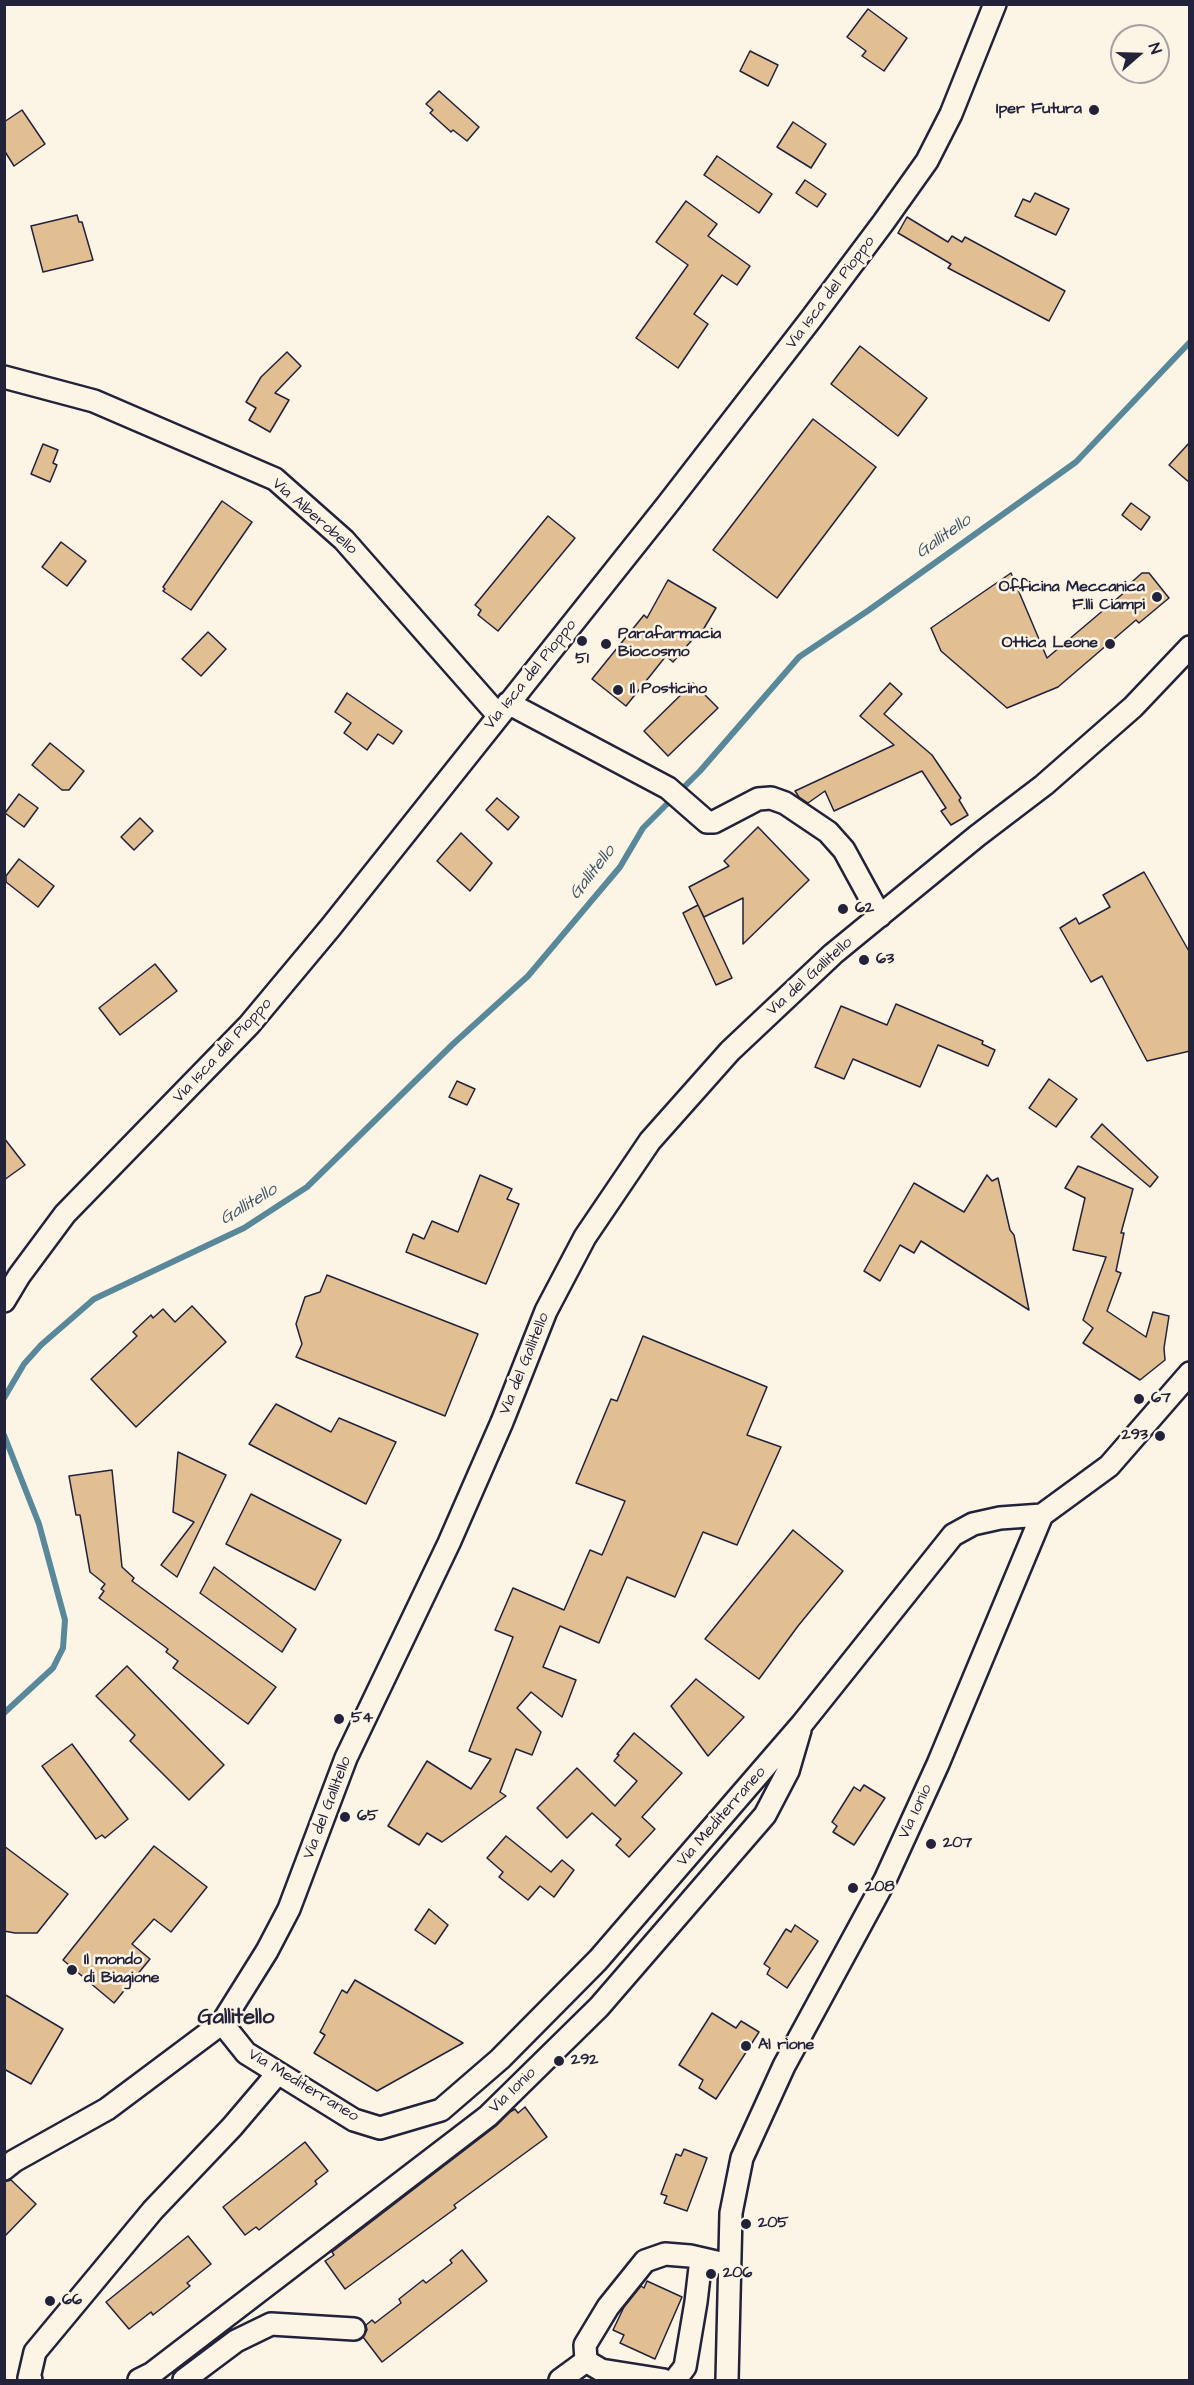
<!DOCTYPE html>
<style>
body{margin:0}
#map{position:relative;width:1194px;height:2385px;overflow:hidden;background:#fcf5e5;font-family:"Architects Daughter",sans-serif}
canvas{display:block}
.frame{position:absolute;inset:0;border:6px solid #22223b;pointer-events:none}
.north{position:absolute;left:1110px;top:24px;width:60px;height:60px;box-sizing:border-box;background:#fcf5e5;border:2px solid #a5a1a1;border-radius:50%;rotate:70deg;font-size:16px;font-weight:700;line-height:24px;text-align:center;color:#22223b}
.north::after{content:'';display:block;margin:auto;width:21px;height:27px;background:#22223b;clip-path:polygon(50% 0,100% 100%,50% 72%,0 100%)}
</style>
<div id="map">
<canvas width="1194" height="2385"></canvas>
<div class="frame"></div>
<div class="north">N</div>
</div>
<script>
const c = document.querySelector('canvas').getContext('2d');
c.lineJoin = 'round';
function toPath(rows) {
  const path = new Path2D();
  for (const r of rows) {
    path.moveTo(r[0], r[1]);
    for (let i = 2; i < r.length; i += 2) path.lineTo(r[i], r[i + 1]);
  }
  return path;
}
function trace(path, color, width, dash) {
  c.strokeStyle = color;
  c.lineWidth = width;
  c.lineCap = dash ? 'butt' : 'round';
  c.setLineDash(dash || []);
  c.stroke(path);
}
function paint(path, color) {
  c.fillStyle = color;
  c.fill(path, 'evenodd');
}
function drawText(font, color, halo, rows, align = 'center') {
  c.font = font + ' "Architects Daughter",sans-serif';
  c.lineWidth = 5;
  c.setLineDash([]);
  c.textBaseline = 'middle';
  c.strokeStyle = halo;
  c.fillStyle = color;
  for (const [text, x, y, turn = 0] of rows) {
    c.save();
    c.translate(x, y);
    c.rotate((+turn || 0) * Math.PI / 180);
    c.textAlign = isNaN(turn) ? turn : align;
    if (halo) c.strokeText(text, 0, 0);
    c.fillText(text, 0, 0);
    c.restore();
  }
}
trace(toPath([
 [4,1398,24,1364,41,1345,94,1299,244,1228,307,1187,453,1044,528,976,620,867,643,828,700,771,799,657,869,610,1076,462,1190,342],
 [4,1435,39,1524,65,1620,63,1648,53,1668,4,1713]
]), '#588899', 6);
const building = toPath([
 [868,9,907,38,884,71,862,56,866,51,847,37,868,9],
 [750,51,778,65,768,86,740,71,750,51],
 [439,91,479,127,467,141,453,130,451,132,430,113,433,110,426,104,439,91],
 [22,110,45,144,14,166,4,150,4,122,22,110],
 [793,122,826,144,811,168,777,147,793,122],
 [717,156,772,194,759,213,704,175,717,156],
 [805,180,826,194,817,207,796,193,805,180],
 [1035,193,1069,209,1056,235,1015,216,1023,199,1030,202,1035,193],
 [686,201,717,224,708,236,750,266,737,285,722,275,694,314,708,324,678,368,636,338,688,265,656,242,686,201],
 [77,215,79,222,82,222,93,260,43,272,31,226,77,215],
 [907,217,948,242,952,236,962,242,965,237,1065,291,1049,321,948,268,951,264,898,233,907,217],
 [860,346,927,398,898,436,831,384,860,346],
 [287,352,301,366,275,393,289,400,270,432,249,420,256,408,246,402,261,377,287,352],
 [813,419,876,467,777,598,713,550,813,419],
 [1190,442,1190,483,1169,465,1190,442],
 [43,444,58,450,53,463,57,465,50,482,31,474,43,444],
 [222,501,252,522,191,610,163,591,165,589,163,587,222,501],
 [1131,503,1150,517,1141,530,1122,515,1131,503],
 [548,516,575,538,498,631,478,615,481,610,475,605,548,516],
 [61,542,86,561,67,586,42,567,61,542],
 [1011,573,1047,658,1126,591,1124,589,1142,573,1149,573,1169,598,1139,623,1136,620,1058,687,1007,708,941,651,931,628,1011,573],
 [668,580,716,608,700,635,698,633,673,662,666,656,626,706,592,679,644,615,647,618,668,580],
 [208,632,226,649,201,676,182,659,208,632],
 [693,683,718,708,668,756,644,731,693,683],
 [890,683,902,694,884,714,932,755,961,798,959,800,968,815,951,825,941,811,946,808,922,771,834,811,825,791,808,803,799,797,795,791,894,745,860,716,890,683],
 [347,693,402,731,393,744,378,734,367,750,344,733,351,723,335,712,347,693],
 [50,743,84,771,69,790,62,790,32,765,50,743],
 [19,794,38,808,24,827,5,813,19,794],
 [497,798,519,817,508,830,486,810,497,798],
 [140,818,153,831,134,850,121,837,140,818],
 [758,827,809,880,743,944,743,898,704,917,689,887,729,866,724,861,758,827],
 [461,833,492,863,470,891,437,861,461,833],
 [19,859,54,886,38,907,6,882,6,876,19,859],
 [1144,872,1190,953,1190,1051,1147,1061,1102,976,1091,982,1060,928,1076,918,1079,924,1110,907,1103,895,1144,872],
 [698,905,732,978,716,985,683,913,698,905],
 [155,964,177,991,120,1035,99,1008,155,964],
 [896,1004,983,1041,982,1044,995,1050,988,1066,938,1045,920,1087,853,1059,844,1079,815,1067,841,1006,887,1025,896,1004],
 [1049,1079,1077,1099,1056,1127,1029,1108,1049,1079],
 [457,1081,475,1089,467,1105,449,1097,457,1081],
 [1102,1124,1158,1177,1150,1187,1091,1137,1102,1124],
 [4,1138,25,1165,4,1180,4,1138],
 [1078,1166,1133,1189,1121,1233,1124,1233,1116,1271,1121,1273,1107,1311,1146,1337,1153,1312,1169,1316,1164,1348,1165,1360,1140,1380,1083,1343,1093,1328,1083,1320,1106,1257,1073,1250,1085,1198,1065,1188,1078,1166],
 [480,1175,512,1189,507,1199,519,1204,486,1284,406,1252,413,1234,424,1239,432,1221,458,1232,480,1175],
 [987,1175,992,1181,998,1178,1010,1230,1014,1235,1029,1310,921,1241,914,1253,900,1245,880,1281,864,1271,914,1183,964,1212,987,1175],
 [327,1275,478,1334,445,1416,296,1357,302,1344,296,1324,305,1297,320,1292,327,1275],
 [192,1306,226,1342,136,1427,91,1379,137,1336,133,1332,151,1315,153,1318,163,1309,175,1322,192,1306],
 [643,1336,767,1387,747,1435,781,1447,737,1545,703,1532,675,1597,627,1577,599,1643,560,1626,543,1667,576,1680,562,1717,531,1692,517,1708,541,1732,532,1755,516,1749,500,1792,506,1796,442,1842,427,1833,419,1845,388,1826,427,1761,471,1789,491,1759,469,1751,513,1637,495,1630,513,1588,564,1610,590,1550,602,1555,625,1501,576,1483,611,1399,617,1401,643,1336],
 [276,1404,331,1432,339,1418,396,1442,366,1504,249,1444,276,1404],
 [178,1452,226,1475,177,1577,161,1565,194,1522,173,1512,178,1452],
 [112,1470,122,1567,134,1578,132,1581,276,1687,248,1724,173,1668,178,1661,166,1652,168,1649,99,1598,104,1591,101,1589,105,1584,90,1572,80,1515,76,1515,69,1476,112,1470],
 [251,1494,341,1540,315,1590,226,1544,251,1494],
 [793,1530,843,1571,798,1626,759,1679,705,1639,793,1530],
 [214,1567,296,1629,282,1652,200,1593,214,1567],
 [127,1666,224,1765,189,1800,130,1741,135,1735,96,1696,127,1666],
 [696,1679,744,1717,708,1756,671,1706,696,1679],
 [634,1733,682,1773,642,1817,655,1829,629,1857,616,1845,621,1839,592,1813,567,1838,537,1808,577,1768,615,1806,637,1781,614,1761,619,1755,617,1754,634,1733],
 [72,1744,128,1819,105,1838,102,1835,96,1839,42,1766,72,1744],
 [864,1785,885,1798,854,1845,833,1832,837,1826,832,1822,854,1787,860,1791,864,1785],
 [506,1836,551,1872,562,1860,574,1870,554,1897,540,1886,528,1900,499,1877,503,1872,487,1858,506,1836],
 [4,1846,68,1894,37,1933,15,1933,4,1931,4,1846],
 [154,1846,207,1887,171,1932,154,1919,132,1944,150,1959,114,2003,63,1960,154,1846],
 [429,1909,448,1925,435,1944,415,1930,429,1909],
 [795,1925,818,1941,787,1988,767,1974,770,1968,764,1964,786,1929,791,1932,795,1925],
 [355,1980,463,2043,377,2091,314,2053,325,2035,320,2032,342,1990,347,1993,355,1980],
 [4,1994,63,2029,31,2084,4,2069,4,1994],
 [712,2013,736,2028,741,2021,759,2032,716,2099,699,2088,703,2080,679,2065,712,2013],
 [525,2107,547,2137,454,2205,456,2208,345,2289,325,2261,334,2255,332,2252,496,2126,510,2112,515,2109,518,2113,525,2107],
 [305,2142,328,2171,315,2181,317,2184,259,2230,256,2227,245,2235,223,2207,305,2142],
 [684,2149,707,2158,687,2211,664,2203,667,2196,661,2194,676,2154,681,2156,684,2149],
 [11,2180,36,2204,4,2237,4,2182,11,2180],
 [188,2236,211,2264,187,2283,190,2286,153,2315,151,2312,129,2329,106,2302,188,2236],
 [462,2250,487,2281,382,2362,363,2337,367,2330,366,2325,372,2320,375,2323,401,2303,399,2299,423,2280,426,2283,452,2263,450,2260,462,2250],
 [647,2281,682,2297,655,2359,620,2343,624,2335,613,2330,624,2307,641,2286,644,2288,647,2281]
]);
paint(building, '#e2be93');
trace(building, '#22223b', 1.5);
const minor = toPath([
 [4,377,94,401,275,479,344,540,498,715],
 [508,703,668,788,707,822,714,822,758,799,771,798,785,803,828,832,844,850,880,916],
 [4,1301,19,1276,65,1214,249,1025,330,928,667,505,811,319,883,223,927,161,951,114,995,4],
 [222,2023,246,2053,354,2120,380,2128,441,2110,500,2059,598,1960,802,1724,953,1535,973,1524,1000,1518,1042,1515,1109,1466,1190,1373],
 [4,2169,14,2161,107,2109,222,2023,267,1951,289,1909,346,1758,449,1543,502,1422,546,1311,585,1237,650,1141,730,1051,833,954,977,836,1044,785,1133,707,1190,647],
 [31,2380,29,2378,35,2352,153,2210,232,2127,278,2073],
 [139,2380,151,2374,488,2116,599,2007,765,1815,788,1771,800,1730],
 [184,2380,236,2341,271,2324,354,2329],
 [560,2380,586,2361],
 [664,2380,601,2370,586,2361,585,2345,608,2307,645,2261,665,2254,690,2256,729,2265],
 [675,2380,685,2367,696,2302,701,2259],
 [727,2380,731,2213,742,2158,784,2066,885,1880,938,1764,1042,1515]
]);
trace(minor, '#22223b', 26);
trace(minor, '#fcf5e5', 21);
for (const [x, y, r, color] of [
 [1094,110,6,"#22223b"],
 [1157,597,6,"#22223b"],
 [582,641,6,"#22223b"],
 [606,644,6,"#22223b"],
 [1110,644,6,"#22223b"],
 [618,690,6,"#22223b"],
 [843,909,6,"#22223b"],
 [864,960,6,"#22223b"],
 [1139,1399,6,"#22223b"],
 [1160,1436,6,"#22223b"],
 [339,1719,6,"#22223b"],
 [345,1817,6,"#22223b"],
 [931,1844,6,"#22223b"],
 [853,1888,6,"#22223b"],
 [72,1970,6,"#22223b"],
 [746,2046,6,"#22223b"],
 [559,2061,6,"#22223b"],
 [746,2224,6,"#22223b"],
 [711,2274,6,"#22223b"],
 [50,2301,6,"#22223b"]
]) {
  const dot = new Path2D();
  dot.arc(x, y, r, 0, 2 * Math.PI);
  c.fillStyle = color;
  c.fill(dot);
  trace(dot, '#fcf5e5', 2);
}
drawText('bold 16px', '#22223b', '#fcf5e5', [
 ["Iper Futura",1082,110,"right"],
 ["Officina Meccanica",1145,588,"right"],
 ["F.lli Ciampi",1145,606,"right"],
 ["Parafarmacia",618,635],
 ["Biocosmo",618,653],
 ["Ottica Leone",1098,644,"right"],
 ["51",582,660,"center"],
 ["Il Posticino",630,690],
 ["62",855,909],
 ["63",876,960],
 ["67",1151,1399],
 ["293",1148,1436,"right"],
 ["54",351,1719],
 ["65",357,1817],
 ["207",943,1844],
 ["208",865,1888],
 ["Il mondo",84,1961],
 ["di Biagione",84,1979],
 ["Al rione",758,2046],
 ["292",571,2061],
 ["205",758,2224],
 ["206",723,2274],
 ["66",62,2301]
], 'left');
drawText('16px', '#22223b', '#fcf5e5', [
 ["Via Isca del Pioppo",831,293,-53],
 ["Via Alberobello",314,517,41],
 ["Via Isca del Pioppo",531,675,-51],
 ["Via del Gallitello",810,977,-42],
 ["Via Isca del Pioppo",223,1051,-47],
 ["Via del Gallitello",525,1364,-68],
 ["Via del Gallitello",328,1808,-69],
 ["Via Ionio",916,1812,-65],
 ["Via Mediterraneo",722,1817,-49],
 ["Via Mediterraneo",303,2086,31],
 ["Via Ionio",513,2091,-44]
]);
drawText('italic 18px', '#3d556a', '#fcf5e5', [
 ["Gallitello",944,537,-35],
 ["Gallitello",593,873,-52],
 ["Gallitello",249,1205,-31]
]);
drawText('bold 22px', '#22223b', '#fcf5e5', [
 ["Gallitello",236,2018]
]);
</script>
